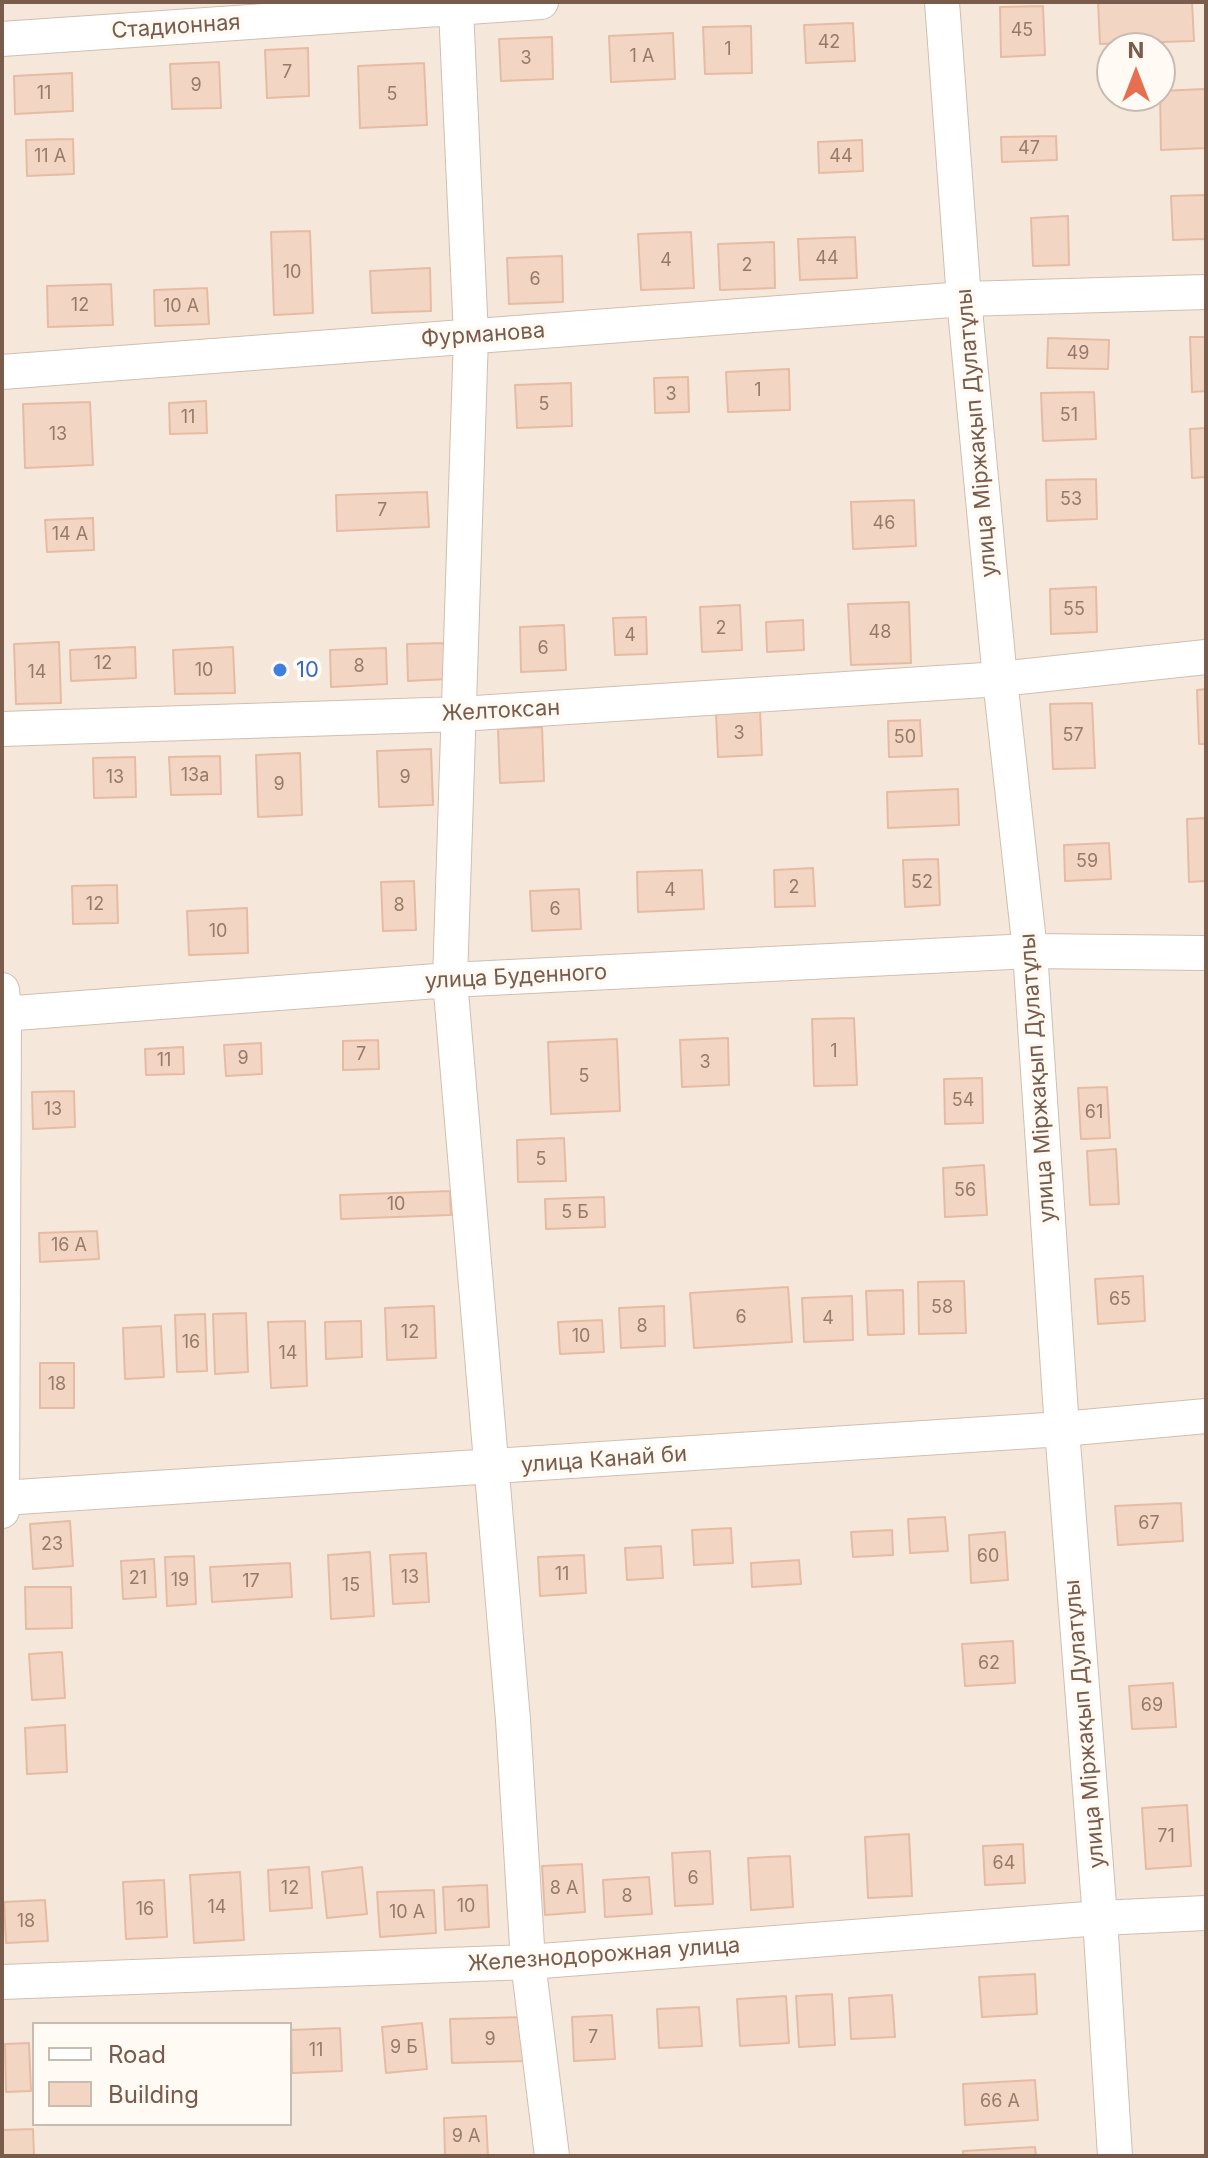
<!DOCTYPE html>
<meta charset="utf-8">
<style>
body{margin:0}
#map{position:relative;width:1208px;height:2158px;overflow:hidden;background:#fdf6ec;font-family:Inter,sans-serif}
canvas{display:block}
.frame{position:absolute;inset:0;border:4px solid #7a5c4d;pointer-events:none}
.legend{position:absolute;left:32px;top:2022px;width:260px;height:104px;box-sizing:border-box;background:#fffaf3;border:2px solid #cabbb1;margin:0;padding:10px 14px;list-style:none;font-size:24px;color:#7a5c4d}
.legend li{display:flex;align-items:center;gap:16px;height:40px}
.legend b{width:40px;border:2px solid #cabbb1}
.north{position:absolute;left:1096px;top:32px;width:80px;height:80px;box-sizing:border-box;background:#fffaf3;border:2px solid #cabbb1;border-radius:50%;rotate:0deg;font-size:22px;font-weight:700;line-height:32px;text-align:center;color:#7a5c4d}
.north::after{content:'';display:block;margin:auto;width:28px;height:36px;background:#e76f51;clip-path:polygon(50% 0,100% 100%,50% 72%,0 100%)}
</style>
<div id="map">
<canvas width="1208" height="2158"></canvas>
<div class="frame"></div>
<ul class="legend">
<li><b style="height:10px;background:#fff"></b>Road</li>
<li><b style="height:22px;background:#f3d5c3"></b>Building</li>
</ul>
<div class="north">N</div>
</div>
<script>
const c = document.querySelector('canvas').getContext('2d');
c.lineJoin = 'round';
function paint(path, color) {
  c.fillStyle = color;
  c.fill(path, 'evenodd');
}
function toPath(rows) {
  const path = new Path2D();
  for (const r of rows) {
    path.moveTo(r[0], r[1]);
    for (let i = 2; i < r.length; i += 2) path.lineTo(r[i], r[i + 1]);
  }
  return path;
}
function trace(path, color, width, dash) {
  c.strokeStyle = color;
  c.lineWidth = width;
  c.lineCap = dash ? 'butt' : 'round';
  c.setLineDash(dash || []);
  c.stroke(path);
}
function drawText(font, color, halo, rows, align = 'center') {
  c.font = font + ' Inter,sans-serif';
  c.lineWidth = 8;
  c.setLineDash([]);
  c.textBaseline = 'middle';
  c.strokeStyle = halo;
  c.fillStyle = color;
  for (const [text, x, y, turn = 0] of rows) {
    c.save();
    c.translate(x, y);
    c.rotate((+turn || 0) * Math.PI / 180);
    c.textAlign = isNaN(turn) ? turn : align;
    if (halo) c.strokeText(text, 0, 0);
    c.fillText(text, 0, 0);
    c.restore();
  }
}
paint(toPath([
 [2,2,1206,2,1206,2156,2,2156],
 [1112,48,1160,48,1160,96,1112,96],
 [34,2024,290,2024,290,2124,34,2124]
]), '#f5e8da');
const building = toPath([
 [1098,2,1192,2,1194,41,1100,44,1098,2],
 [1043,6,1045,55,1001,57,1000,7,1043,6],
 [853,23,855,61,806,63,804,25,853,23],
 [751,26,752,73,705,74,703,27,751,26],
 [673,33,675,79,611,82,609,36,673,33],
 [552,37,553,79,501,81,499,39,552,37],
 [308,48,309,96,267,98,265,50,308,48],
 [219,62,221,108,172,109,170,64,219,62],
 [424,63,427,125,360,128,358,66,424,63],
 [72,73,73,111,15,114,14,76,72,73],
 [1205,89,1206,148,1161,150,1160,91,1205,89],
 [1056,136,1057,160,1002,162,1001,137,1056,136],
 [73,139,74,174,27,176,26,140,73,139],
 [862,140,863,171,819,173,818,142,862,140],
 [1206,195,1206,239,1173,240,1171,196,1206,195],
 [1068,216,1069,265,1033,266,1031,218,1068,216],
 [310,231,313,313,274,315,271,232,310,231],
 [691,232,694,288,641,290,638,234,691,232],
 [855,237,857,278,800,280,798,239,855,237],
 [774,242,775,288,720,290,718,244,774,242],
 [562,256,563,302,509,304,507,258,562,256],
 [430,268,431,311,372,313,370,271,430,268],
 [111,284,113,325,48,327,47,286,111,284],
 [207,288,209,324,155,326,154,290,207,288],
 [1190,337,1206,337,1206,391,1192,392,1190,337],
 [1048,338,1109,340,1108,369,1047,368,1048,338],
 [789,369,790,410,728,412,726,372,789,369],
 [688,377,689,412,655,413,654,378,688,377],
 [571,383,572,426,517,428,515,385,571,383],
 [1094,392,1096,439,1043,441,1041,393,1094,392],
 [206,401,207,433,170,434,169,403,206,401],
 [90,402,93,465,25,468,23,404,90,402],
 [1206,428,1206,477,1192,478,1190,429,1206,428],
 [1096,479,1097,519,1047,521,1046,480,1096,479],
 [427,492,429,527,337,531,336,495,427,492],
 [914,500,916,546,853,549,851,502,914,500],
 [93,518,94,550,47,552,45,520,93,518],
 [1096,587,1097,632,1051,634,1050,589,1096,587],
 [909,602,911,663,851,665,848,604,909,602],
 [740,605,742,650,702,652,700,607,740,605],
 [646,617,647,654,615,655,613,618,646,617],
 [803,620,804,650,767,652,766,622,803,620],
 [564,625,566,670,521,672,520,627,564,625],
 [59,642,61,703,16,704,14,644,59,642],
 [446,643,448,679,408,681,407,644,446,643],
 [135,647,136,678,71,681,70,650,135,647],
 [233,647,235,693,175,694,173,650,233,647],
 [386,648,387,684,331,687,330,650,386,648],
 [1206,689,1206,744,1199,744,1197,690,1206,689],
 [1092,703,1095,768,1053,769,1050,704,1092,703],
 [760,711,762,755,718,757,716,713,760,711],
 [920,720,922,756,889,757,888,721,920,720],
 [542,727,544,781,500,783,498,729,542,727],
 [431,749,433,805,379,807,377,751,431,749],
 [300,753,302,815,258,817,256,755,300,753],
 [220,756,221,794,171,795,169,757,220,756],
 [135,757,136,797,94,798,93,758,135,757],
 [958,789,959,825,888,828,887,792,958,789],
 [1206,818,1206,881,1189,882,1187,819,1206,818],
 [1109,843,1111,879,1065,881,1064,845,1109,843],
 [938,859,940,905,905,907,903,860,938,859],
 [813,868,815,906,775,907,774,870,813,868],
 [702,870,704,909,638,912,637,872,702,870],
 [414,881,416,930,383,931,381,882,414,881],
 [117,885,118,923,73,924,72,886,117,885],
 [579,889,581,929,532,931,530,891,579,889],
 [247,908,248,953,189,955,187,911,247,908],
 [854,1018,857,1085,814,1086,812,1019,854,1018],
 [728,1038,729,1085,682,1087,680,1040,728,1038],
 [617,1039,620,1111,551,1114,548,1042,617,1039],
 [378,1040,379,1069,343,1070,343,1041,378,1040],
 [261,1043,262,1074,226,1076,224,1045,261,1043],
 [183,1047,184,1074,146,1075,145,1049,183,1047],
 [982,1078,983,1123,945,1124,944,1079,982,1078],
 [1107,1087,1110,1138,1081,1139,1078,1088,1107,1087],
 [74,1091,75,1127,33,1129,32,1092,74,1091],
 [564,1138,566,1181,518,1182,517,1140,564,1138],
 [1116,1149,1119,1204,1090,1205,1087,1151,1116,1149],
 [984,1165,987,1215,945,1217,943,1168,984,1165],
 [450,1191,451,1215,341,1219,340,1195,450,1191],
 [604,1197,605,1227,546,1229,545,1199,604,1197],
 [97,1231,99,1259,40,1262,39,1233,97,1231],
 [1143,1276,1145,1321,1098,1324,1095,1279,1143,1276],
 [964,1281,966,1333,919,1334,918,1282,964,1281],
 [788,1287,792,1342,694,1348,690,1293,788,1287],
 [903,1290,904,1334,868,1335,866,1291,903,1290],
 [852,1296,853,1340,804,1342,802,1298,852,1296],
 [434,1306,436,1358,387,1360,385,1308,434,1306],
 [664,1306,665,1346,621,1348,619,1308,664,1306],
 [246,1313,248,1372,215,1374,213,1314,246,1313],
 [205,1314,207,1371,177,1372,175,1315,205,1314],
 [602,1320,604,1352,560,1354,558,1322,602,1320],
 [305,1321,307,1386,271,1388,268,1322,305,1321],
 [361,1321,362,1357,326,1359,325,1322,361,1321],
 [161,1326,164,1377,125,1379,123,1328,161,1326],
 [40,1363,74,1363,74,1408,40,1408,40,1363],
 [1181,1503,1183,1541,1118,1545,1115,1506,1181,1503],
 [945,1517,948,1551,910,1553,908,1519,945,1517],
 [70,1521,73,1566,33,1569,30,1524,70,1521],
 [731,1528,733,1563,694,1565,692,1530,731,1528],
 [892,1530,893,1555,853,1557,851,1532,892,1530],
 [1005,1532,1008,1580,971,1583,969,1535,1005,1532],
 [661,1546,663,1578,627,1580,625,1548,661,1546],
 [370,1552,374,1616,331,1619,328,1555,370,1552],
 [426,1553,429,1602,393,1604,390,1555,426,1553],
 [584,1555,586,1593,540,1596,538,1557,584,1555],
 [194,1556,196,1604,167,1606,165,1557,194,1556],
 [154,1559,156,1597,123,1599,121,1561,154,1559],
 [799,1560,801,1584,752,1587,751,1563,799,1560],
 [290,1563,292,1597,212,1602,210,1567,290,1563],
 [25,1587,71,1587,72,1628,26,1629,25,1587],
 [1013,1641,1015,1683,965,1686,962,1644,1013,1641],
 [62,1652,65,1698,32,1700,29,1654,62,1652],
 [1173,1683,1176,1727,1132,1729,1129,1686,1173,1683],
 [65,1725,67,1772,27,1774,25,1728,65,1725],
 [1187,1805,1191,1866,1146,1869,1142,1808,1187,1805],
 [909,1834,912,1896,868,1898,865,1837,909,1834],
 [1023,1844,1025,1883,985,1885,983,1846,1023,1844],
 [710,1851,713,1904,675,1906,672,1853,710,1851],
 [790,1856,793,1907,751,1910,748,1858,790,1856],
 [582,1864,585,1912,545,1915,542,1866,582,1864],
 [309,1867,312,1908,270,1911,268,1870,309,1867],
 [362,1867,367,1914,327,1918,322,1872,362,1867],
 [240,1872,244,1940,194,1943,190,1875,240,1872],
 [649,1877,652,1914,605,1917,603,1880,649,1877],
 [164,1880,167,1937,126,1939,123,1882,164,1880],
 [487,1885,489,1927,445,1930,443,1887,487,1885],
 [434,1890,436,1933,380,1937,377,1892,434,1890],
 [45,1900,48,1941,6,1943,4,1902,45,1900],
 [1035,1974,1037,2014,982,2017,979,1977,1035,1974],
 [832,1994,835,2045,799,2047,796,1996,832,1994],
 [892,1995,895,2037,851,2039,849,1998,892,1995],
 [786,1996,789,2043,740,2046,737,1999,786,1996],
 [699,2007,702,2046,659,2048,657,2009,699,2007],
 [612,2015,615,2059,574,2061,572,2017,612,2015],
 [527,2017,529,2061,452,2063,450,2019,527,2017],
 [422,2023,427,2069,386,2073,382,2027,422,2023],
 [340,2028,342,2071,292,2073,291,2030,340,2028],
 [29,2043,31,2091,6,2092,5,2044,29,2043],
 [1035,2080,1038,2120,965,2125,963,2084,1035,2080],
 [486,2116,488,2156,445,2156,444,2118,486,2116],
 [33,2129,34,2156,2,2156,2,2130,33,2129],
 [1035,2147,1036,2156,963,2156,963,2151,1035,2147]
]);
paint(building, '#f3d5c3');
trace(building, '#e6bba3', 2);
const street = toPath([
 [942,2,964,299,1000,679,1030,951,1062,1429,1100,1918,1115,2156],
 [456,9,471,336,450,980,513,1720,528,1962,552,2156],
 [2,39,541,2],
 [2,372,964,299,1206,292],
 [2,729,460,714,1000,679,1206,657],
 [2,990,4,1014,2,1511],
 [2,1014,450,980,1030,951,1206,953],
 [2,1498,1062,1429,1206,1416],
 [2,1982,528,1962,1100,1918,1206,1913]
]);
trace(street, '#d1beb0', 36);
trace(street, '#fff', 34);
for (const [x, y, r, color] of [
 [280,670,8,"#3f7fe0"]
]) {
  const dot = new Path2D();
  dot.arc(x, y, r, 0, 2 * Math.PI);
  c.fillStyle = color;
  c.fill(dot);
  trace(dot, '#fffaf3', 3);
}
drawText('18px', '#987a6a', null, [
 ["45",1022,31],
 ["42",829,43],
 ["1",728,50],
 ["1 А",642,57],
 ["3",526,59],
 ["7",287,73],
 ["9",196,86],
 ["11",44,94],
 ["5",392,95],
 ["47",1029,149],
 ["11 А",50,157],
 ["44",841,157],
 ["44",827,259],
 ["4",666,261],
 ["2",747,266],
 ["10",292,273],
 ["6",535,280],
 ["12",80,306],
 ["10 А",181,307],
 ["49",1078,354],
 ["1",758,391],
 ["3",671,395],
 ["5",544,405],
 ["51",1069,416],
 ["11",188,418],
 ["13",58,435],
 ["53",1071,500],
 ["7",382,511],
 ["46",884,524],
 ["14 А",70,535],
 ["55",1074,610],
 ["2",721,629],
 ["48",880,633],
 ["4",630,636],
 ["6",543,649],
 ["12",103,664],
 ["8",359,667],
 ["10",204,671],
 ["14",37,673],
 ["3",739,734],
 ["57",1073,736],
 ["50",905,738],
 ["13а",195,776],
 ["13",115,778],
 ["9",405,778],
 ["9",279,785],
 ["59",1087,862],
 ["52",922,883],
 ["2",794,888],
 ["4",670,891],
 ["12",95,905],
 ["8",399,906],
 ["6",555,910],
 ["10",218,932],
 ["1",834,1052],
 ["7",361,1055],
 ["9",243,1059],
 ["11",164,1061],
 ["3",705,1063],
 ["5",584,1077],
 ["54",963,1101],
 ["13",53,1110],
 ["61",1094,1113],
 ["5",541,1160],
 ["56",965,1191],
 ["10",396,1205],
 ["5 Б",575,1213],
 ["16 А",69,1246],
 ["65",1120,1300],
 ["58",942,1308],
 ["6",741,1318],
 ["4",828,1319],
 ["8",642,1327],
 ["12",410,1333],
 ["10",581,1337],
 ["16",191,1343],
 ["14",288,1354],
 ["18",57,1385],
 ["67",1149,1524],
 ["23",52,1545],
 ["60",988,1557],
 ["11",562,1575],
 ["13",410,1578],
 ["21",138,1579],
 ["19",180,1581],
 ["17",251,1582],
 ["15",351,1586],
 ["62",989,1664],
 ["69",1152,1706],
 ["71",1166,1837],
 ["64",1004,1864],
 ["6",693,1879],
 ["12",290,1889],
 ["8 А",564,1889],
 ["8",627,1897],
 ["10",466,1907],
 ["14",217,1908],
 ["16",145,1910],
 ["10 А",407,1913],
 ["18",26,1922],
 ["7",593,2038],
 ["9",490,2040],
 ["9 Б",404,2048],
 ["11",316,2051],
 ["66 А",1000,2102],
 ["9 А",466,2137]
]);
drawText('22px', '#7a5c4d', '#fffaf3', [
 ["Стадионная",176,27,-4],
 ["Фурманова",483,335,-4],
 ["улица Міржақып Дулатұлы",977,433,-95],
 ["Желтоксан",501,711,-3],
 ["улица Буденного",516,977,-3],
 ["улица Міржақып Дулатұлы",1038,1078,-94],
 ["улица Канай би",604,1460,-4],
 ["улица Міржақып Дулатұлы",1085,1724,-95],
 ["Железнодорожная улица",604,1955,-4]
]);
drawText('22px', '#366cbe', '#fffaf3', [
 ["10",296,670]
], 'left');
</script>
